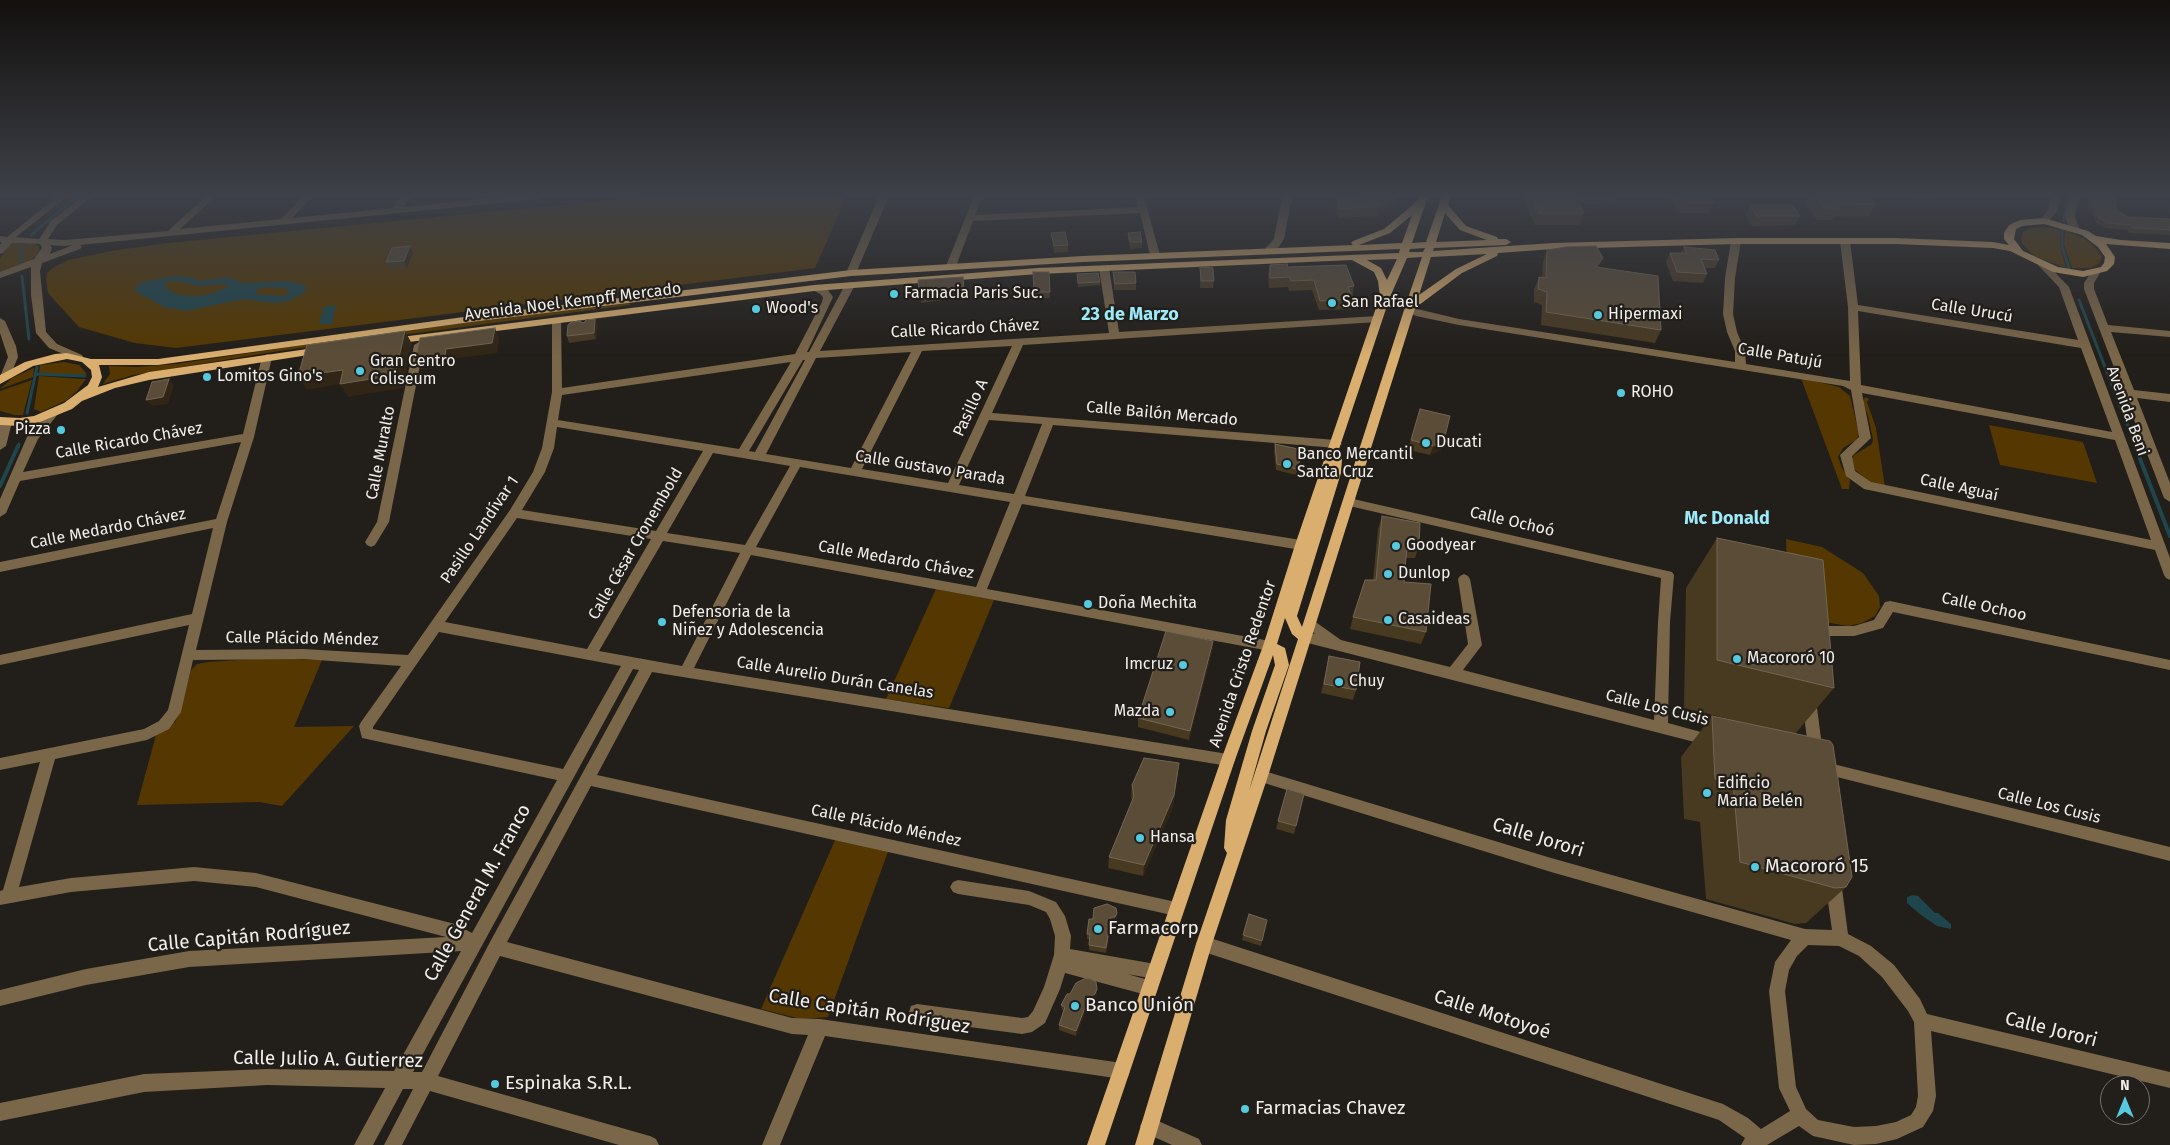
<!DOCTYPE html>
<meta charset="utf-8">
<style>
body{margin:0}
#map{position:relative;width:2170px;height:1145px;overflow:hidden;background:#221e19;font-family:"Fira Sans",sans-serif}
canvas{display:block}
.north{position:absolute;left:2100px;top:1075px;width:50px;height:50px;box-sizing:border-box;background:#221e19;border:1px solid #75716d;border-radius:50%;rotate:0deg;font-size:14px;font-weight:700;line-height:20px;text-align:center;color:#f1eeeb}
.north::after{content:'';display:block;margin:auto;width:18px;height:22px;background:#55cadf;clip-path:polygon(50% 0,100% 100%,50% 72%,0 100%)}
</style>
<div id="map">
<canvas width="2170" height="1145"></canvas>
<div class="north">N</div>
</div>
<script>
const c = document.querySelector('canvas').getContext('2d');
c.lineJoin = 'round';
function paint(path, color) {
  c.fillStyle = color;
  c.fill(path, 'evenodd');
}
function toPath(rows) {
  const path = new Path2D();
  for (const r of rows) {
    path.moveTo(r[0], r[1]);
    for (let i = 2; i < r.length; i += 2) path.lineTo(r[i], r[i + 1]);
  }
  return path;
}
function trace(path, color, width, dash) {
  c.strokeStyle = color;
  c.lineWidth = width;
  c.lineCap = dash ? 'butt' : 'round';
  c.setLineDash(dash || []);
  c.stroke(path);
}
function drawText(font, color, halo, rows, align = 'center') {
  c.font = font + ' "Fira Sans",sans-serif';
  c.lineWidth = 4.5;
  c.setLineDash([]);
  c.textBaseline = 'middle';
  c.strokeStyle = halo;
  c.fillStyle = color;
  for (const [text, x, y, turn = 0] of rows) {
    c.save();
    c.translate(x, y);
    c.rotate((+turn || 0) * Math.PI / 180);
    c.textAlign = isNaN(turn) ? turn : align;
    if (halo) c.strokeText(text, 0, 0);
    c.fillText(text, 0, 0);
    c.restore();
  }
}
paint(toPath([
 [653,196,847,196,815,268,176,348,135,343,79,327,48,293,46,279,47,273,54,267,69,260,111,251,168,243],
 [2041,227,2060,229,2060,247,2066,268,2034,256,2022,243,2021,239,2023,232,2030,228],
 [2065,230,2085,239,2095,247,2102,257,2099,264,2090,268,2072,268,2064,245],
 [11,243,35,244,39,247,40,252,28,263,0,272,0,258],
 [628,302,630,304,630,305,279,351,133,375,103,384,110,374,109,366,137,367,176,364,362,336],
 [64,362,79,365,87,374,80,376,39,373,40,365],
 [34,368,33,377,0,389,12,378],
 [39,376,81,379,86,379,77,391,67,400,41,412,34,409],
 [1801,378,1839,387,1850,396,1859,434,1856,440,1843,448,1838,457,1842,468,1850,480,1849,489,1842,489],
 [32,380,23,415,15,415,0,411,0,391],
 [1865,397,1869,399,1867,402,1876,428,1885,487,1871,483,1855,470,1852,459,1854,455,1872,444,1873,439,1868,416,1863,402],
 [1989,425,2083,442,2097,483,2000,465],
 [1786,539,1822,547,1863,573,1879,596,1880,607,1875,616,1862,623,1848,626,1789,616],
 [936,589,994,600,949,708,886,699],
 [269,658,322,660,294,727,354,726,282,806,259,802,137,805,156,735,175,722,180,712,191,670,197,664,208,662],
 [836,838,889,849,828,1017,801,1019,761,1009]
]), '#553801');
paint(toPath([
 [175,276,188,277,202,281,226,277,244,283,287,281,302,284,307,288,304,293,288,301,275,303,243,299,186,311,164,307,135,291,137,285,143,282],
 [169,281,177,281,200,286,226,284,228,287,207,295,190,296,176,294,166,288,165,284],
 [263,287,284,288,290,292,283,296,256,294,257,290],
 [336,305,332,324,319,324,324,307],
 [1913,895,1918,896,1935,913,1938,913,1951,924,1951,929,1937,926,1921,915,1907,903,1907,897]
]), '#20464d');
trace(toPath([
 [2064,220,2067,196],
 [2062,228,2062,247,2069,268],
 [31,235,78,196],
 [21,263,22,246],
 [22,276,29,339],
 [2079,300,2136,447],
 [36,374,85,376],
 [27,413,37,367],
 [18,447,19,444]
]), '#20464d', 3);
trace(toPath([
 [2135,446,2170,536],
 [0,486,18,446]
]), '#20464d', 4);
paint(toPath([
 [58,196,68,196,16,237,39,239,51,221,83,196,93,196,57,225,48,239,65,240,168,231,206,196,216,196,180,229,281,219,303,196,313,196,292,218,392,208,402,196,412,196,403,207,513,196,543,196,538,199,80,245,82,247,80,249,42,263,40,271,46,332,57,344,82,355,83,357,82,359,78,360,49,348,36,333,31,295,31,267,0,278,0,272,34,259,42,248,40,244,12,243,3,253,0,254,0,245,2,242,0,242,0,236,7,237,58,196],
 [50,245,65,246,73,245,50,254,52,248,50,245],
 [879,196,889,196,856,273,854,275,848,275,846,273,879,196],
 [974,196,983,196,975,215,1138,207,1135,196,1144,196,1160,255,1155,258,1150,255,1140,213,973,221,956,266,951,269,948,268,946,266,974,196],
 [1282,196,1292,196,1284,239,1278,248,1271,253,1265,253,1263,251,1274,239,1282,196],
 [2051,196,2060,196,2058,210,2047,223,2041,223,2039,221,2048,210,2051,196],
 [2070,196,2079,196,2075,216,2079,228,2074,231,2069,228,2065,216,2070,196],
 [1736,238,1741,241,1735,278,1733,314,1737,332,1745,351,1746,364,1850,381,1848,307,1840,241,1842,239,1845,238,1850,241,1858,305,2078,340,2059,287,2038,265,2043,262,2046,263,2069,287,2170,558,2170,580,2166,578,2164,575,2155,550,1864,489,1846,476,1840,455,1859,437,1851,390,1843,386,1459,325,1416,316,1404,310,1409,307,1459,319,1735,362,1735,351,1727,332,1723,314,1725,278,1731,241,1736,238],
 [1858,311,2081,348,2112,432,1861,385,1858,311],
 [1862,393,2115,440,2151,540,1871,482,1855,471,1852,456,1871,438,1862,393],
 [1104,265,1109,268,1119,332,1377,316,1382,319,1377,322,1023,345,992,413,1336,440,1342,444,1336,448,1053,425,1025,496,1301,540,1305,542,1307,545,1305,548,1301,550,1022,504,987,589,1270,641,1275,642,1277,646,1275,650,1270,651,751,555,694,668,1228,754,1233,756,1235,760,1233,764,1228,766,652,672,597,775,1176,902,1181,904,1184,909,1181,914,1176,916,591,786,507,942,792,1018,820,1019,1122,1063,1128,1065,1130,1071,1128,1077,1122,1079,825,1036,780,1145,762,1145,808,1035,792,1034,500,956,438,1076,650,1136,656,1139,659,1145,619,1145,430,1091,402,1145,384,1145,413,1089,403,1089,373,1145,354,1145,385,1088,267,1085,144,1092,0,1121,0,1103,144,1074,267,1069,394,1071,461,951,189,967,86,985,0,1006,0,990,86,969,189,951,446,937,256,887,194,881,71,892,0,905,0,891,3,890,40,762,0,770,0,758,144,729,159,721,168,710,189,625,0,665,0,655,192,614,213,528,0,572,0,562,216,519,241,442,20,481,6,513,0,517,0,499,27,437,48,411,56,411,58,414,38,439,23,472,243,434,262,357,267,354,271,355,272,357,254,437,227,522,196,650,303,649,408,655,510,510,533,472,542,448,552,392,552,319,560,319,561,321,562,388,795,354,822,302,823,297,820,294,809,288,814,285,828,290,833,297,807,352,809,352,845,285,850,282,855,285,820,351,1109,333,1099,268,1104,265],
 [1012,346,948,483,862,469,922,351,1012,346],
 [911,352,851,468,766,454,816,358,911,352],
 [803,360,805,360,755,452,749,451,803,360],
 [791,362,739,449,558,420,562,395,791,362],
 [989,420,1042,424,1014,494,959,485,989,420],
 [557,427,703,451,656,531,522,510,545,472,554,448,557,427],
 [713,453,790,466,745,545,667,533,713,453],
 [800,467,1010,502,976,587,756,547,800,467],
 [517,518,651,539,587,649,445,622,517,518],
 [663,541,740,553,682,666,599,651,663,541],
 [439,632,621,666,563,769,373,729,373,727,439,632],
 [303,659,401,666,361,722,359,726,362,738,557,780,472,933,455,924,256,873,194,867,71,878,19,887,55,759,147,740,169,729,181,712,193,660,303,659],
 [633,669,639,670,490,942,422,1072,413,1072,633,669],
 [2095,270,2100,273,2094,283,2094,289,2108,325,2170,331,2170,337,2111,332,2134,390,2170,394,2170,402,2137,398,2170,483,2170,502,2164,498,2084,289,2084,283,2092,271,2095,270],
 [0,318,5,321,16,346,18,357,10,376,5,380,0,377,8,357,0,333,0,318],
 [419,342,424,345,389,522,375,545,371,547,367,545,365,542,377,522,414,345,419,342],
 [6,418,12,422,6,446,0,450,0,424,2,419,6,418],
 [1349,498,1672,572,1674,575,1670,622,1668,723,1719,737,1721,741,1719,745,1714,747,1300,641,1298,637,1300,633,1305,632,1315,634,1304,623,1305,619,1310,618,1341,640,1450,667,1468,644,1458,579,1460,576,1464,574,1468,576,1470,579,1482,645,1463,670,1654,720,1658,622,1661,578,1345,505,1343,502,1345,499,1349,498],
 [1890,601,2170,660,2170,670,1893,612,1883,628,1854,636,1814,636,1809,635,1807,631,1809,627,1814,626,1854,626,1874,620,1885,602,1890,601],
 [1809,694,1814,696,1816,700,1823,754,1821,758,1816,760,1811,758,1809,754,1802,700,1804,696,1809,694],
 [1821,761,2170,847,2170,861,1821,773,1816,771,1814,767,1816,763,1821,761],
 [1261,770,1551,858,1805,929,1832,930,1825,881,1828,876,1833,874,1838,876,1841,881,1848,934,1871,946,1894,965,1920,999,1927,1014,2170,1072,2170,1088,1931,1031,1936,1096,1933,1111,1923,1127,1897,1139,1876,1144,1854,1145,1813,1136,1799,1126,1767,1145,1741,1145,1745,1138,1719,1120,1204,952,1198,949,1196,944,1198,939,1204,936,1723,1104,1748,1118,1761,1129,1790,1111,1779,1088,1769,991,1775,962,1791,940,1551,872,1261,782,1256,780,1254,776,1256,772,1261,770],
 [1808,945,1839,946,1859,956,1882,977,1908,1011,1914,1022,1918,1096,1916,1107,1911,1115,1896,1122,1876,1126,1854,1127,1818,1120,1806,1109,1796,1087,1785,991,1789,970,1797,956,1808,945],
 [958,880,1029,891,1056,902,1065,916,1071,936,1070,949,1161,965,1163,971,1161,977,1155,979,1127,974,1156,982,1158,988,1156,994,1150,996,1065,973,1060,989,1045,1023,1032,1032,1022,1034,917,1020,911,1018,909,1012,911,1006,917,1004,1022,1018,1028,1017,1033,1011,1044,987,1054,955,1055,936,1050,919,1046,912,1029,905,958,894,953,892,950,887,953,882,958,880],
 [1149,1117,1199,1139,1202,1145,1172,1145,1143,1132,1140,1126,1143,1120,1149,1117]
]), '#7a6648');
paint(toPath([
 [1419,196,1428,196,1412,243,1426,242,1442,196,1450,196,1448,205,1466,226,1497,237,1498,239,1506,239,1511,242,1506,245,1434,248,1433,251,1553,243,1736,238,1896,238,1993,242,2009,245,2004,239,2004,233,2009,225,2020,220,2044,218,2088,231,2096,236,2121,240,2170,243,2170,249,2106,244,2115,257,2114,264,2107,271,2083,277,2053,272,2010,251,1993,248,1896,244,1736,244,1553,249,1498,253,1497,256,1462,273,1415,308,1268,776,1212,944,1153,1145,1135,1145,1196,944,1227,853,1224,848,1226,820,1252,731,1275,665,1273,655,1235,760,1105,1145,1087,1145,1221,760,1263,646,1295,545,1380,296,1378,281,1374,272,1352,260,1038,274,814,291,393,344,388,341,393,338,814,285,1038,268,1399,253,1400,249,1083,262,851,276,471,322,158,365,99,365,102,377,98,387,149,372,321,347,326,350,321,353,149,380,115,388,82,401,72,409,40,422,20,426,0,425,0,417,20,418,34,416,64,403,88,385,92,377,91,370,82,362,67,359,33,366,0,384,0,375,25,362,55,354,67,353,91,359,158,359,471,316,851,270,1083,256,1353,245,1351,243,1353,241,1384,229,1416,202,1419,196],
 [1445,213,1460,230,1487,240,1436,242,1445,213],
 [1412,215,1402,243,1359,245,1390,233,1412,215],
 [2044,224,2082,235,2098,247,2105,257,2104,263,2101,267,2083,271,2058,267,2023,251,2014,239,2016,229,2022,226,2044,224],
 [1425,248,1423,252,1409,252,1410,249,1425,248],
 [1487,254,1456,269,1419,295,1431,257,1487,254],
 [1422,257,1405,307,1302,627,1297,616,1341,473,1342,459,1337,455,1390,297,1407,258,1422,257],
 [1397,259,1387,280,1381,268,1367,260,1397,259],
 [1285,618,1292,634,1298,639,1249,791,1266,731,1289,665,1285,648,1277,644,1285,618]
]), '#d9ae6e');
paint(toPath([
 [1387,196,1397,196,1395,205,1378,216,1338,218,1335,209,1337,199],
 [1521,196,1617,196,1614,203,1587,204,1578,201,1584,213,1580,225,1535,225],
 [1669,196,1709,196,1714,203,1709,213,1679,213],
 [1810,196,1869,196,1876,204,1869,216,1834,217,1832,220,1817,220,1805,204],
 [1908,196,1933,196,1931,199,1911,198],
 [2088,196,2116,196,2116,210,2128,217,2170,219,2170,235,2129,233,2127,230,2105,228,2096,223,2092,211,2087,210],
 [1750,205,1800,216,1795,225,1752,226,1745,215],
 [1051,233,1068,245,1068,252,1054,253,1052,240],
 [1128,233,1142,242,1142,248,1130,249,1128,239],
 [410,246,413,253,407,268,389,269,386,262],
 [1684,247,1719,260,1715,268,1704,268,1707,274,1703,283,1673,281,1666,262,1670,253,1681,253],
 [1547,250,1599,267,1661,330,1655,343,1541,325,1542,305,1534,302,1534,289,1539,277,1542,277,1543,262],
 [1270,265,1354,286,1351,309,1319,310,1312,290,1289,291,1288,287,1269,288,1268,275],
 [1200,267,1214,281,1213,288,1200,288],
 [1033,272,1049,272,1050,298,1034,299],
 [1113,272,1136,283,1136,290,1114,290],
 [1077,274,1100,282,1100,285,1078,287],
 [963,277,965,297,921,303,918,280],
 [584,323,598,325,596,339,569,343,567,336],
 [1420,409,1444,440,1441,450,1430,455,1408,450],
 [1275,444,1303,450,1296,475,1276,470,1274,450],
 [1382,516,1419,546,1415,558,1406,558,1404,582,1426,632,1421,644,1350,629,1353,617,1373,580,1378,529],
 [1717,538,1834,688,1795,734,1846,887,1806,923,1795,924,1706,899,1700,822,1684,819,1681,757,1712,716,1749,724,1684,708,1686,588],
 [1213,641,1212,651,1189,740,1138,727,1138,718],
 [1329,656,1356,690,1353,700,1321,693],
 [1179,763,1173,807,1143,876,1108,868,1109,857,1132,801,1131,797,1132,785],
 [1287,789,1304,794,1294,834,1276,829],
 [1094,908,1117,918,1114,922,1111,922,1106,953,1089,950,1089,939,1087,939,1087,934,1093,919],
 [1249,914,1267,920,1261,946,1242,940],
 [1070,994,1097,994,1095,999,1089,1002,1076,1036,1059,1030,1059,1025,1063,1011,1062,1010,1061,1005]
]), '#483921');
paint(toPath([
 [1396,196,1397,196,1395,205,1378,216,1380,206],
 [410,246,413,253,407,268,404,261],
 [1603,258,1598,271,1596,267],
 [595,319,598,325,596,339,594,333],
 [495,328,499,338,497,353,451,359,450,366,421,370,415,360,446,349],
 [405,331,412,344,403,388,348,397,340,384,307,390,298,376,343,370],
 [169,379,174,385,168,404,152,406,146,400],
 [1444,440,1441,450,1430,455,1433,446],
 [1213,641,1212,651,1189,740,1190,731],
 [1179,763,1173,807,1143,876,1144,865],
 [1117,913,1117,918,1114,922,1115,917],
 [1097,989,1097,994,1095,999,1089,1002,1076,1036,1076,1031,1089,997]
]), '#312615');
const building = toPath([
 [1387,196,1396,196,1380,206,1340,209,1337,199,1387,196],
 [1531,196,1576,196,1584,213,1539,213,1531,196],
 [1679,196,1709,196,1714,203,1683,203,1679,196],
 [1815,196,1869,196,1876,204,1837,205,1839,208,1824,208,1815,196],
 [2091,196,2116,196,2116,210,2128,217,2170,219,2170,230,2133,228,2131,225,2108,223,2099,218,2095,207,2090,205,2091,196],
 [1750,205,1793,205,1800,216,1757,216,1750,205],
 [1065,232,1068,245,1054,246,1051,233,1065,232],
 [1140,232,1142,242,1130,242,1128,233,1140,232],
 [410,246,404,261,386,262,392,248,410,246],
 [1596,246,1603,258,1596,267,1658,276,1661,330,1546,312,1547,292,1538,289,1539,277,1546,278,1547,250,1566,247,1596,246],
 [1684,247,1715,250,1719,260,1701,259,1707,274,1677,272,1670,253,1687,253,1684,247],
 [1287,264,1288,267,1346,265,1354,286,1348,287,1353,299,1320,301,1314,280,1291,281,1290,277,1270,278,1270,265,1287,264],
 [1200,267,1213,268,1214,281,1201,281,1200,267],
 [1033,272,1049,272,1050,292,1034,292,1033,272],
 [1113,272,1135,272,1136,283,1115,284,1113,272],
 [1098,273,1100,282,1078,283,1077,274,1098,273],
 [963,277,964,291,920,296,918,280,963,277],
 [595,319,594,333,567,336,568,325,570,323,578,321,584,323,586,320,595,319],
 [495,328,492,343,446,349,445,356,415,360,420,338,495,328],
 [405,331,395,375,340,384,343,370,298,376,307,345,405,331],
 [169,379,163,397,146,400,152,382,169,379],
 [1420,409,1450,416,1444,440,1433,446,1411,440,1420,409],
 [1275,444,1303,450,1297,469,1277,464,1275,444],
 [1382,516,1420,523,1419,546,1407,546,1404,582,1431,584,1426,632,1353,617,1365,580,1376,580,1382,516],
 [1717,538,1823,560,1834,688,1717,660,1717,538],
 [1166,631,1213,641,1190,731,1138,718,1166,631],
 [1329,656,1360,662,1356,690,1324,684,1329,656],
 [1712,716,1830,741,1833,745,1852,877,1846,887,1835,888,1740,862,1733,783,1715,779,1712,716],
 [1144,758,1179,763,1174,795,1144,865,1109,857,1134,796,1132,785,1144,758],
 [1287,789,1304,794,1296,826,1278,821,1287,789],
 [1107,904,1116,908,1117,913,1115,917,1111,917,1106,948,1089,945,1090,934,1087,934,1089,919,1093,919,1094,908,1107,904],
 [1249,914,1267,920,1262,941,1243,935,1249,914],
 [1086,978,1091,979,1096,982,1097,989,1095,994,1089,997,1076,1031,1059,1025,1065,1007,1061,1005,1067,994,1070,994,1076,983,1086,978]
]);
paint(building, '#5a4c37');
trace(building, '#726653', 1);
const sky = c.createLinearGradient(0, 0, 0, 356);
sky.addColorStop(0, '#13100e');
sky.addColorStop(0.55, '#3e4149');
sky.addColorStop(1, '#3e414900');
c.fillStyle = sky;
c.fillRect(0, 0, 2170, 356);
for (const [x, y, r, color] of [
 [894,294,5,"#55cadf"],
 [1332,303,5,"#55cadf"],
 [756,309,5,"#55cadf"],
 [1598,315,5,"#55cadf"],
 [360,371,5,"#55cadf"],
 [207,377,5,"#55cadf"],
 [1621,393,5,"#55cadf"],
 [61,430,5,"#55cadf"],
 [1426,443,5,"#55cadf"],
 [1287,464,5,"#55cadf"],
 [1396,546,5,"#55cadf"],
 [1388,574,5,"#55cadf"],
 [1088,604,5,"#55cadf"],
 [1388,620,5,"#55cadf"],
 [662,622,5,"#55cadf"],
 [1737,659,5,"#55cadf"],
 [1183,665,5,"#55cadf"],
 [1339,682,5,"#55cadf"],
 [1170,712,5,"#55cadf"],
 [1707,793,5,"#55cadf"],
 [1140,838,5,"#55cadf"],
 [1755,867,5,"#55cadf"],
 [1098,929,5,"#55cadf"],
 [1075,1006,5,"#55cadf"],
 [495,1084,5,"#55cadf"],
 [1245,1109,5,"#55cadf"]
]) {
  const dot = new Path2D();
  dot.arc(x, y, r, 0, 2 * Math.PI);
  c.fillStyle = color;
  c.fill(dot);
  trace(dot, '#221e19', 2);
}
drawText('16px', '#f1eeeb', '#221e19', [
 ["Farmacia Paris Suc.",904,294],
 ["San Rafael",1342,303],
 ["Wood's",766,309],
 ["Hipermaxi",1608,315],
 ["Gran Centro",370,362],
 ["Coliseum",370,380],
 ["Lomitos Gino's",217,377],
 ["ROHO",1631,393],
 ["Pizza",51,430,"right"],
 ["Ducati",1436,443],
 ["Banco Mercantil",1297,455],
 ["Santa Cruz",1297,473],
 ["Goodyear",1406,546],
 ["Dunlop",1398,574],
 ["Doña Mechita",1098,604],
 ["Defensoria de la",672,613],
 ["Niñez y Adolescencia",672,631],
 ["Casaideas",1398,620],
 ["Macororó 10",1747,659],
 ["Imcruz",1173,665,"right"],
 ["Chuy",1349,682],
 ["Mazda",1160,712,"right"],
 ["Edificio",1717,784],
 ["María Belén",1717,802],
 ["Hansa",1150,838]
], 'left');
drawText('16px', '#f1eeeb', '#221e19', [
 ["Avenida Noel Kempff Mercado",573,302,-7],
 ["Calle Urucú",1972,311,9],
 ["Calle Ricardo Chávez",965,329,-3],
 ["Calle Patujú",1780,356,10],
 ["Pasillo A",971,408,-65],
 ["Avenida Beni",2127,411,70],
 ["Calle Bailón Mercado",1162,414,5],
 ["Calle Ricardo Chávez",129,441,-10],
 ["Calle Muralto",381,453,-79],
 ["Calle Gustavo Parada",930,468,9],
 ["Calle Aguaí",1959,488,12],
 ["Calle Ochoó",1512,522,13],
 ["Calle Medardo Chávez",108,529,-11],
 ["Pasillo Landívar 1",480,530,-56],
 ["Calle César Cronembold",636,544,-60],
 ["Calle Medardo Chávez",896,560,10],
 ["Calle Ochoo",1984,607,12],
 ["Calle Plácido Méndez",302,639,1],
 ["Avenida Cristo Redentor",1243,664,-71],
 ["Calle Aurelio Durán Canelas",835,678,9],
 ["Calle Los Cusis",1657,708,14],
 ["Calle Los Cusis",2049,806,14],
 ["Calle Plácido Méndez",886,826,12]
]);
drawText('bold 18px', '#9cebfb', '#221e19', [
 ["23 de Marzo",1130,315],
 ["Mc Donald",1727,519]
]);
drawText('19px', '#f1eeeb', '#221e19', [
 ["Calle Jorori",1538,838,17],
 ["Calle General M. Franco",478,893,-61],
 ["Calle Capitán Rodríguez",249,937,-5],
 ["Calle Capitán Rodríguez",869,1012,9],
 ["Calle Motoyoé",1492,1015,18],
 ["Calle Jorori",2051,1030,14],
 ["Calle Julio A. Gutierrez",328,1060,1]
]);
drawText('19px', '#f1eeeb', '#221e19', [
 ["Macororó 15",1765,867],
 ["Farmacorp",1108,929],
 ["Banco Unión",1085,1006],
 ["Espinaka S.R.L.",505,1084],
 ["Farmacias Chavez",1255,1109]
], 'left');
</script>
